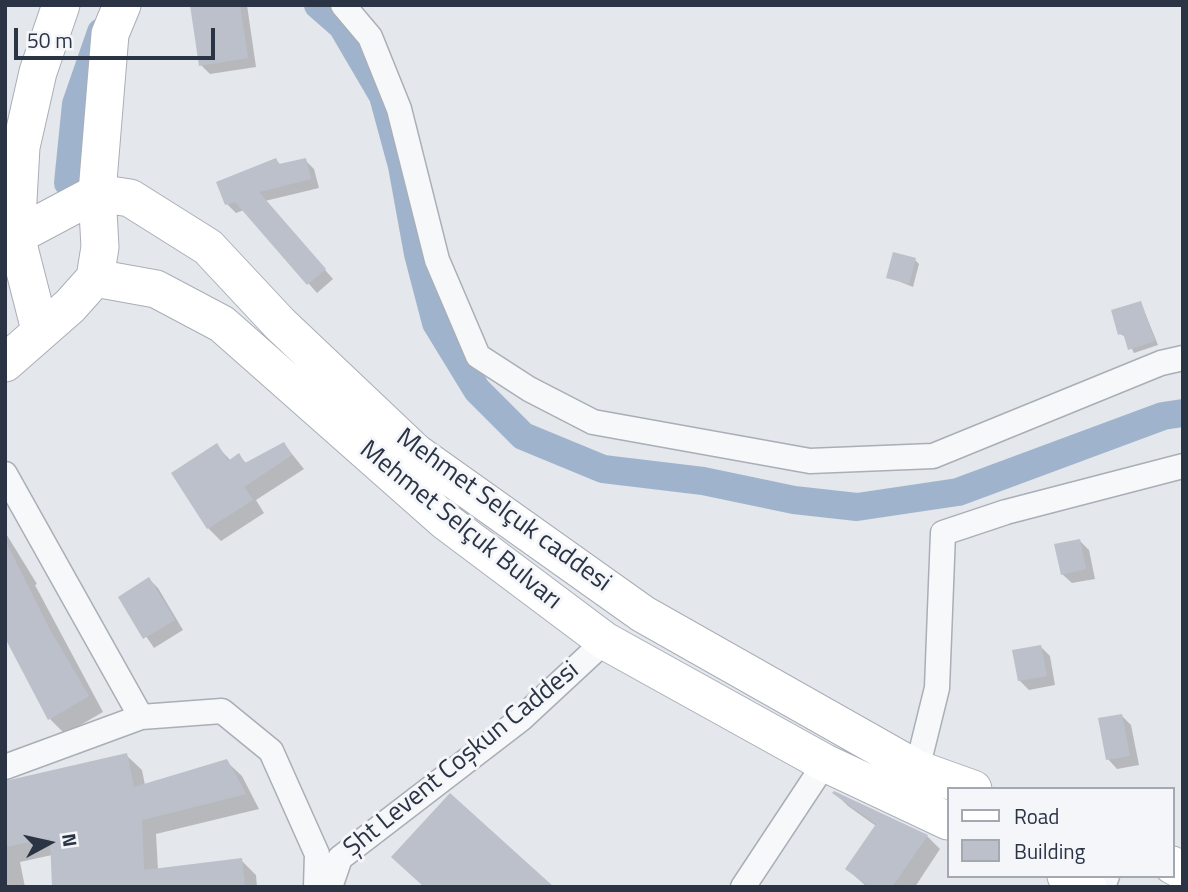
<!DOCTYPE html>
<meta charset="utf-8">
<style>
body{margin:0}
#map{position:relative;width:1188px;height:892px;overflow:hidden;background:#e4e7ec;font-family:"Titillium Web",sans-serif}
canvas{display:block}
.frame{position:absolute;inset:0;border:7px solid #2b3445;pointer-events:none}
.legend{position:absolute;left:947px;top:787px;width:228px;height:91px;box-sizing:border-box;background:#f4f6f9;border:2px solid #a4a8b1;margin:0;padding:9px 12px;list-style:none;font-size:21px;color:#2b3445}
.legend li{display:flex;align-items:center;gap:14px;height:35px}
.legend b{width:35px;border:2px solid #a4a8b1}
.north{position:absolute;left:14px;top:808px;width:70px;height:70px;-webkit-text-stroke:5px #f4f6f9;paint-order:stroke;rotate:82deg;font-size:19px;font-weight:700;line-height:28px;text-align:center;color:#2b3445}
.north::after{content:'';display:block;margin:auto;width:24px;height:32px;background:#2b3445;clip-path:polygon(50% 0,100% 100%,50% 72%,0 100%)}
.scale{position:absolute;left:14px;top:28px;width:201px;height:32px;box-sizing:border-box;border:4px solid #2b3445;border-top:0;padding-left:9px;font-size:21px;line-height:24px;white-space:nowrap;color:#2b3445;-webkit-text-stroke:5px #f4f6f9;paint-order:stroke}
</style>
<div id="map">
<canvas width="1188" height="892"></canvas>
<div class="frame"></div>
<ul class="legend">
<li><b style="height:9px;background:#fff"></b>Road</li>
<li><b style="height:19px;background:#bbc0ca"></b>Building</li>
</ul>
<div class="north">N</div>
<div class="scale">50 m</div>
</div>
<script>
const c = document.querySelector('canvas').getContext('2d');
c.lineJoin = 'round';
function paint(path, color) {
  c.fillStyle = color;
  c.fill(path, 'evenodd');
}
function toPath(rows) {
  const path = new Path2D();
  for (const r of rows) {
    path.moveTo(r[0], r[1]);
    for (let i = 2; i < r.length; i += 2) path.lineTo(r[i], r[i + 1]);
  }
  return path;
}
function trace(path, color, width, dash) {
  c.strokeStyle = color;
  c.lineWidth = width;
  c.lineCap = dash ? 'butt' : 'round';
  c.setLineDash(dash || []);
  c.stroke(path);
}
function drawText(font, color, halo, rows, align = 'center') {
  c.font = font + ' "Titillium Web",sans-serif';
  c.lineWidth = 6;
  c.setLineDash([]);
  c.textBaseline = 'middle';
  c.strokeStyle = halo;
  c.fillStyle = color;
  for (const [text, x, y, turn = 0] of rows) {
    c.save();
    c.translate(x, y);
    c.rotate((+turn || 0) * Math.PI / 180);
    c.textAlign = isNaN(turn) ? turn : align;
    if (halo) c.strokeText(text, 0, 0);
    c.fillText(text, 0, 0);
    c.restore();
  }
}
paint(toPath([
 [192,5,247,5,256,67,210,74,201,65],
 [276,160,282,166,305,160,314,169,319,188,265,201,333,279,317,293,244,210,236,213,227,204],
 [915,260,919,264,913,287,888,277],
 [1141,303,1158,345,1134,353,1126,337,1120,334],
 [284,444,304,469,256,500,264,513,221,541,208,528,217,446,231,461,239,456,247,464],
 [5,532,37,584,35,585,103,712,65,734,50,719,5,637],
 [1080,541,1089,550,1095,579,1072,583,1062,574],
 [149,579,158,588,183,630,154,648,120,598],
 [1041,647,1050,656,1055,685,1029,690,1019,680],
 [1122,716,1131,725,1139,765,1117,769,1108,759],
 [126,755,142,770,145,785,226,761,242,776,259,809,156,834,158,870,241,860,256,875,257,887,54,887,52,855,20,862,25,887,5,887,5,784],
 [835,793,927,836,940,849,915,887,867,887,847,869,876,826,848,806]
]), '#0003');
trace(toPath([
 [318,5,342,26,383,96,402,166,418,254,436,323,477,390,523,436,603,469,703,481,794,500,857,507,958,492,1163,416,1183,413],
 [68,183,76,104,101,32]
]), '#9fb4cc', 28);
paint(toPath([
 [190,5,240,5,248,58,199,66],
 [276,158,279,164,306,158,311,179,259,192,326,269,307,285,235,202,225,205,216,182],
 [893,252,916,258,909,284,886,278],
 [1141,301,1155,341,1128,350,1123,333,1118,335,1111,310],
 [284,442,292,455,244,487,253,500,207,529,171,473,217,443,228,461,239,453,245,463],
 [1080,539,1086,569,1061,575,1054,544],
 [5,540,49,628,89,696,48,720,5,638],
 [149,577,175,620,143,639,118,597],
 [1041,645,1047,676,1018,681,1012,650],
 [1122,714,1130,756,1106,760,1098,718],
 [127,753,134,787,227,759,246,794,142,820,144,870,242,858,245,887,52,887,50,838,5,847,5,781],
 [834,791,928,835,892,887,870,887,845,869,876,824,832,793],
 [450,793,554,887,424,887,391,857]
]), '#bbc0ca');
const street = toPath([
 [343,5,370,37,399,109,437,260,478,356,529,389,593,422,810,461,933,456,1161,363,1183,358],
 [5,474,141,717,222,711,271,751,317,854,316,887],
 [5,767,141,717],
 [917,769,937,688,943,533,1006,512,1183,466],
 [330,887,340,858,521,719,605,641],
 [743,887,825,763],
 [1103,887,1107,876]
]);
const secondary = toPath([
 [5,250,16,236,97,193,130,198,208,247,280,324,415,452,643,614,917,769,973,789],
 [95,278,100,247,97,193,110,34,122,5],
 [40,330,16,236,21,147,38,72,61,5],
 [5,363,70,306,95,278,156,289,222,324,445,521,605,641,825,763,948,821],
 [1172,865,1183,871],
 [1066,876,1088,887]
]);
trace(street, '#a9aeb7', 27);
trace(secondary, '#a9aeb7', 39);
trace(street, '#f7f8fa', 24);
trace(secondary, '#fff', 37);
drawText('26px', '#2b3445', '#f4f6f9', [
 ["Mehmet Selçuk caddesi",503,511,36],
 ["Mehmet Selçuk Bulvarı",460,526,39],
 ["Şht Levent Coşkun Caddesi",462,760,-39]
]);
</script>
